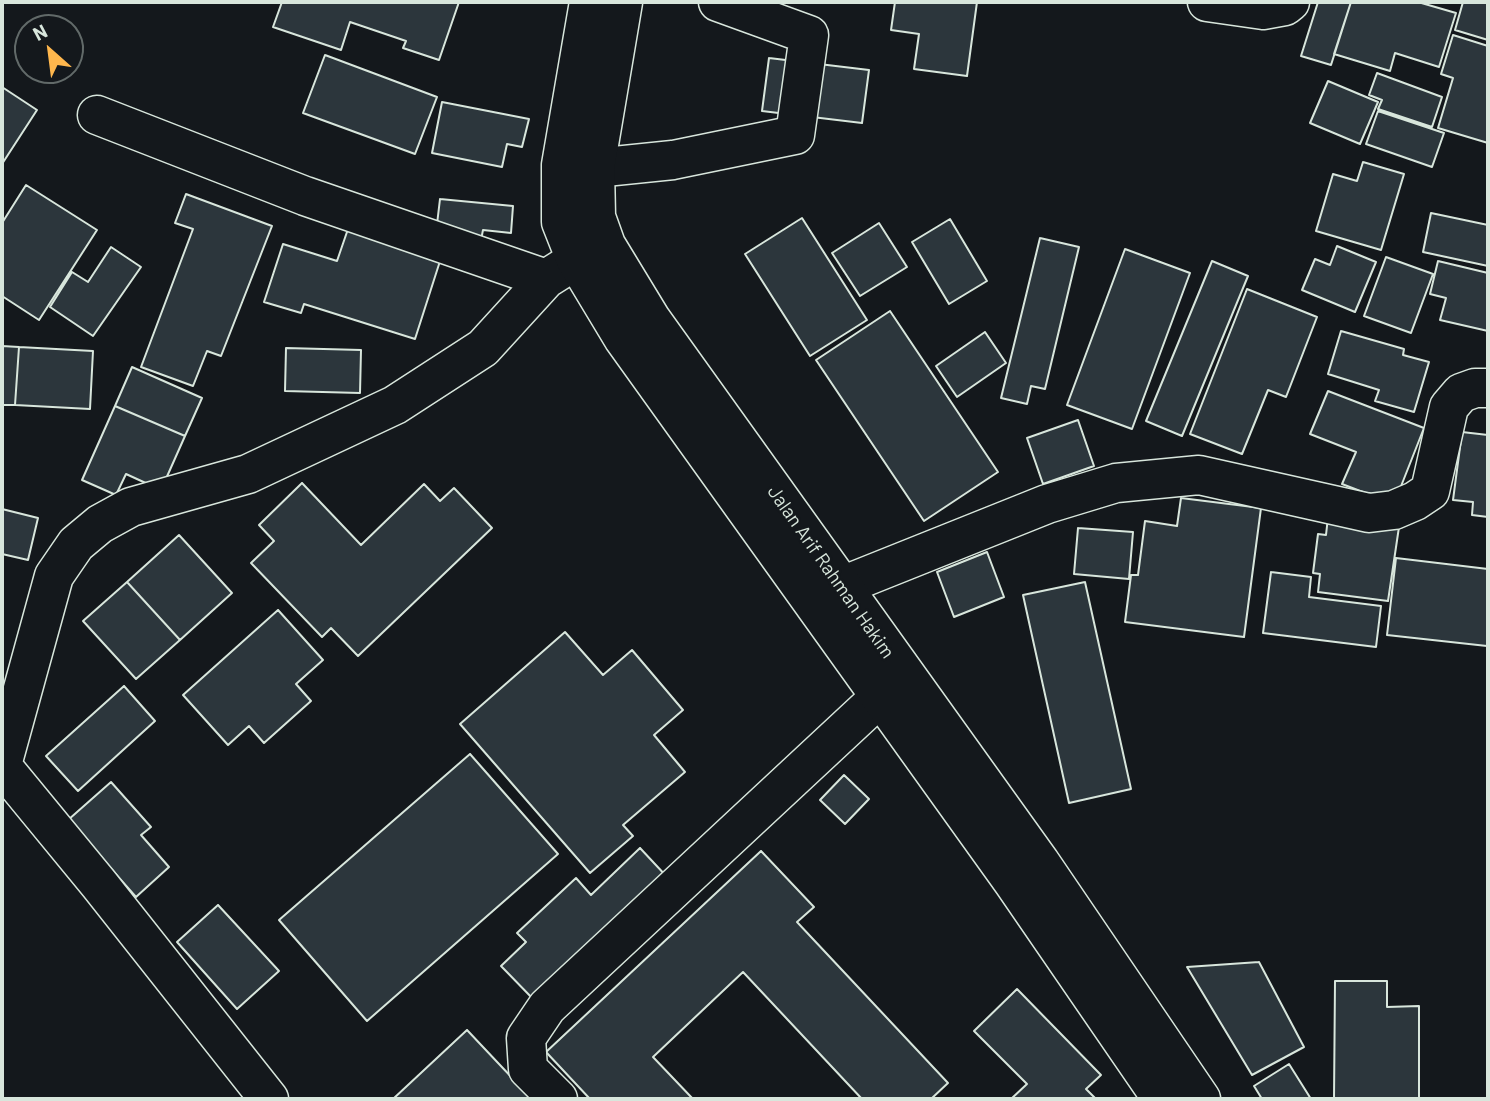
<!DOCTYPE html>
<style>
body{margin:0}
#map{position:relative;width:1490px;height:1101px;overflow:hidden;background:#14181c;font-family:Barlow,sans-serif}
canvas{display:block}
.frame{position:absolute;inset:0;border:4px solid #d8e6dc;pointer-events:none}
.north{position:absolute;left:14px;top:14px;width:70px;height:70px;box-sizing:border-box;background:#14181c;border:2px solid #626a69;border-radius:50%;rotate:332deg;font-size:19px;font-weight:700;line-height:28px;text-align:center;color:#d8e6dc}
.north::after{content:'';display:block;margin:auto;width:24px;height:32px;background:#ffb74d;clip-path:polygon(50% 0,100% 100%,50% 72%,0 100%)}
</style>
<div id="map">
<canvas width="1490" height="1101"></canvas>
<div class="frame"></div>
<div class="north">N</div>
</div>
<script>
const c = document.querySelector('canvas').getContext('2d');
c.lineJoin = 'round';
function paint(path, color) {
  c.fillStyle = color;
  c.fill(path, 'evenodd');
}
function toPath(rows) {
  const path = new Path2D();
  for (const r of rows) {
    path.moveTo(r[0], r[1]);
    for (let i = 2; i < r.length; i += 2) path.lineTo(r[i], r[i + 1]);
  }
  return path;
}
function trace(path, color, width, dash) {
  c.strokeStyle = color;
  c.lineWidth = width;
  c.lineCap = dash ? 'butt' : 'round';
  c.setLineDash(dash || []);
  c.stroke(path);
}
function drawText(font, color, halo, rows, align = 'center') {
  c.font = font + ' Barlow,sans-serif';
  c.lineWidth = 5;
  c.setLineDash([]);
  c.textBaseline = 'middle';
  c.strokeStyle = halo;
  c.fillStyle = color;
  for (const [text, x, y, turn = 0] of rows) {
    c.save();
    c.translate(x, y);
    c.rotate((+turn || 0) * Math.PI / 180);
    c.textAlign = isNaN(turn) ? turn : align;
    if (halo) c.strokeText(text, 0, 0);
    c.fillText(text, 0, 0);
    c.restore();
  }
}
const building = toPath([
 [282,2,459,2,439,60,403,48,406,41,350,22,341,50,273,27,282,2],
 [895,2,977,2,967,76,914,69,919,34,891,30,895,2],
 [1318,2,1351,2,1331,65,1301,56,1318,2],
 [1351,2,1418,2,1456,13,1439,67,1395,53,1390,71,1334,54,1351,2],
 [1463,2,1488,2,1488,40,1455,30,1463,2],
 [1453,35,1488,46,1488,143,1438,128,1453,78,1441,74,1453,35],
 [325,55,437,97,415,154,303,113,325,55],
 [769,58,869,70,862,123,762,111,769,58],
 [1377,73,1442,97,1432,127,1378,109,1382,100,1369,95,1377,73],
 [1328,81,1378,102,1360,144,1310,123,1328,81],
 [2,87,37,110,2,164,2,87],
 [442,102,529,119,522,147,507,144,502,167,432,153,442,102],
 [1378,111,1444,133,1432,167,1366,144,1378,111],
 [1363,162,1404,174,1381,250,1316,231,1333,174,1357,181,1363,162],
 [26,185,97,230,39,320,2,296,2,223,26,185],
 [186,194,272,226,221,356,207,351,193,386,141,367,193,229,175,223,186,194],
 [440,199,513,206,511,233,483,230,480,245,435,241,440,199],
 [1431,213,1488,225,1488,266,1423,252,1431,213],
 [802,218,867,320,810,356,745,254,802,218],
 [950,219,987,281,949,304,912,242,950,219],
 [879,223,907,267,860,296,832,253,879,223],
 [348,229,441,258,415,339,304,304,301,313,264,302,283,244,337,261,348,229],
 [1040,238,1079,247,1045,389,1031,386,1027,404,1001,398,1040,238],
 [1337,246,1376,262,1355,312,1302,290,1315,259,1330,265,1337,246],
 [111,247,141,267,93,336,50,307,72,272,88,282,111,247],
 [1125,249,1190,273,1132,429,1067,405,1125,249],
 [1386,257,1433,274,1411,333,1364,316,1386,257],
 [1212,261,1248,276,1182,436,1146,421,1212,261],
 [1438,261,1488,273,1488,331,1440,320,1446,298,1430,294,1438,261],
 [1247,289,1317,317,1286,397,1268,390,1242,454,1190,434,1247,289],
 [890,311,998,472,924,521,816,360,890,311],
 [1341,331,1404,349,1403,355,1429,362,1414,412,1375,401,1379,390,1328,374,1341,331],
 [985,332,1006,363,957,397,936,366,985,332],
 [2,346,19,347,15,405,2,405,2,346],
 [19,347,93,351,90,409,15,405,19,347],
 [286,348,361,350,360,393,285,391,286,348],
 [132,367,202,398,185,436,115,406,132,367],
 [1328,391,1424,428,1394,504,1342,484,1356,452,1310,434,1328,391],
 [115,406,185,436,161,490,126,474,116,495,82,480,115,406],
 [1078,420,1094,466,1043,484,1027,438,1078,420],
 [1462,432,1488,435,1488,517,1472,515,1473,502,1453,500,1462,432],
 [302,483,361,545,424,484,440,501,454,488,492,528,358,656,331,628,322,637,251,563,274,541,259,525,302,483],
 [1181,498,1261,508,1244,637,1125,622,1131,575,1138,575,1145,521,1177,526,1181,498],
 [2,509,38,518,28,560,2,554,2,509],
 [1328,517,1399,527,1388,601,1318,592,1320,574,1313,573,1318,534,1326,535,1328,517],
 [1078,528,1133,532,1129,579,1074,574,1078,528],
 [179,535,232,593,180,640,127,582,179,535],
 [987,552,1004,597,954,617,937,572,987,552],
 [1396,558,1488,569,1487,646,1387,635,1396,558],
 [1271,572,1311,577,1309,597,1381,606,1376,647,1263,633,1271,572],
 [127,582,180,640,136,679,83,621,127,582],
 [1085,582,1131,789,1069,803,1023,595,1085,582],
 [278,610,323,660,296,684,311,701,264,743,249,726,228,745,183,695,278,610],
 [565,632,603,675,632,650,683,710,654,735,685,772,623,825,633,836,590,873,460,724,565,632],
 [124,686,155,721,78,791,46,756,124,686],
 [470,754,558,854,367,1021,279,920,470,754],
 [844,775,869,799,845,824,820,800,844,775],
 [111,782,151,827,141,835,169,867,136,897,68,820,111,782],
 [640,848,668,878,536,1002,501,966,526,942,517,933,576,878,591,895,640,848],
 [761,851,814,907,797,922,948,1083,931,1099,862,1099,743,972,653,1057,693,1099,590,1099,546,1052,761,851],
 [218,905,279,971,237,1009,177,942,218,905],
 [1259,962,1304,1047,1252,1075,1187,967,1259,962],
 [1335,981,1387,981,1387,1007,1419,1006,1419,1099,1334,1099,1335,981],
 [1017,989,1101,1075,1086,1089,1096,1099,1011,1099,1027,1084,974,1031,1017,989],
 [467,1030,532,1099,393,1099,467,1030],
 [1289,1064,1311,1099,1262,1099,1254,1086,1289,1064]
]);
paint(building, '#2c363c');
trace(building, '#d8e6dc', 2);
const minor = toPath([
 [1207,2,1263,10,1285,6,1290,2],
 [97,115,305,196,546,279],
 [595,168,673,160,795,135,809,35,718,2],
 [842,586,1047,504,1116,483,1199,475,1369,513,1394,510,1415,501,1430,491,1449,407,1461,393,1475,388,1488,388],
 [2,765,54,576,76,544,100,524,131,507,248,474,395,405,483,348,546,279,576,260],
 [2,766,99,884,269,1099],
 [558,1099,528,1069,526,1038,547,1007,880,697]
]);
const major = toPath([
 [589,2,561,165,561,222,576,260,623,338,1013,882,1162,1099],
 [623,2,595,168,596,217,606,245,651,319,1040,862,1201,1099]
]);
trace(minor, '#d8e6dc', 41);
trace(major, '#d8e6dc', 41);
trace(minor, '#14181c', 38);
trace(major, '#14181c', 38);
drawText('19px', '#d8e6dc', '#14181c', [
 ["Jalan Arif Rahman Hakim",831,572,55]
]);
</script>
